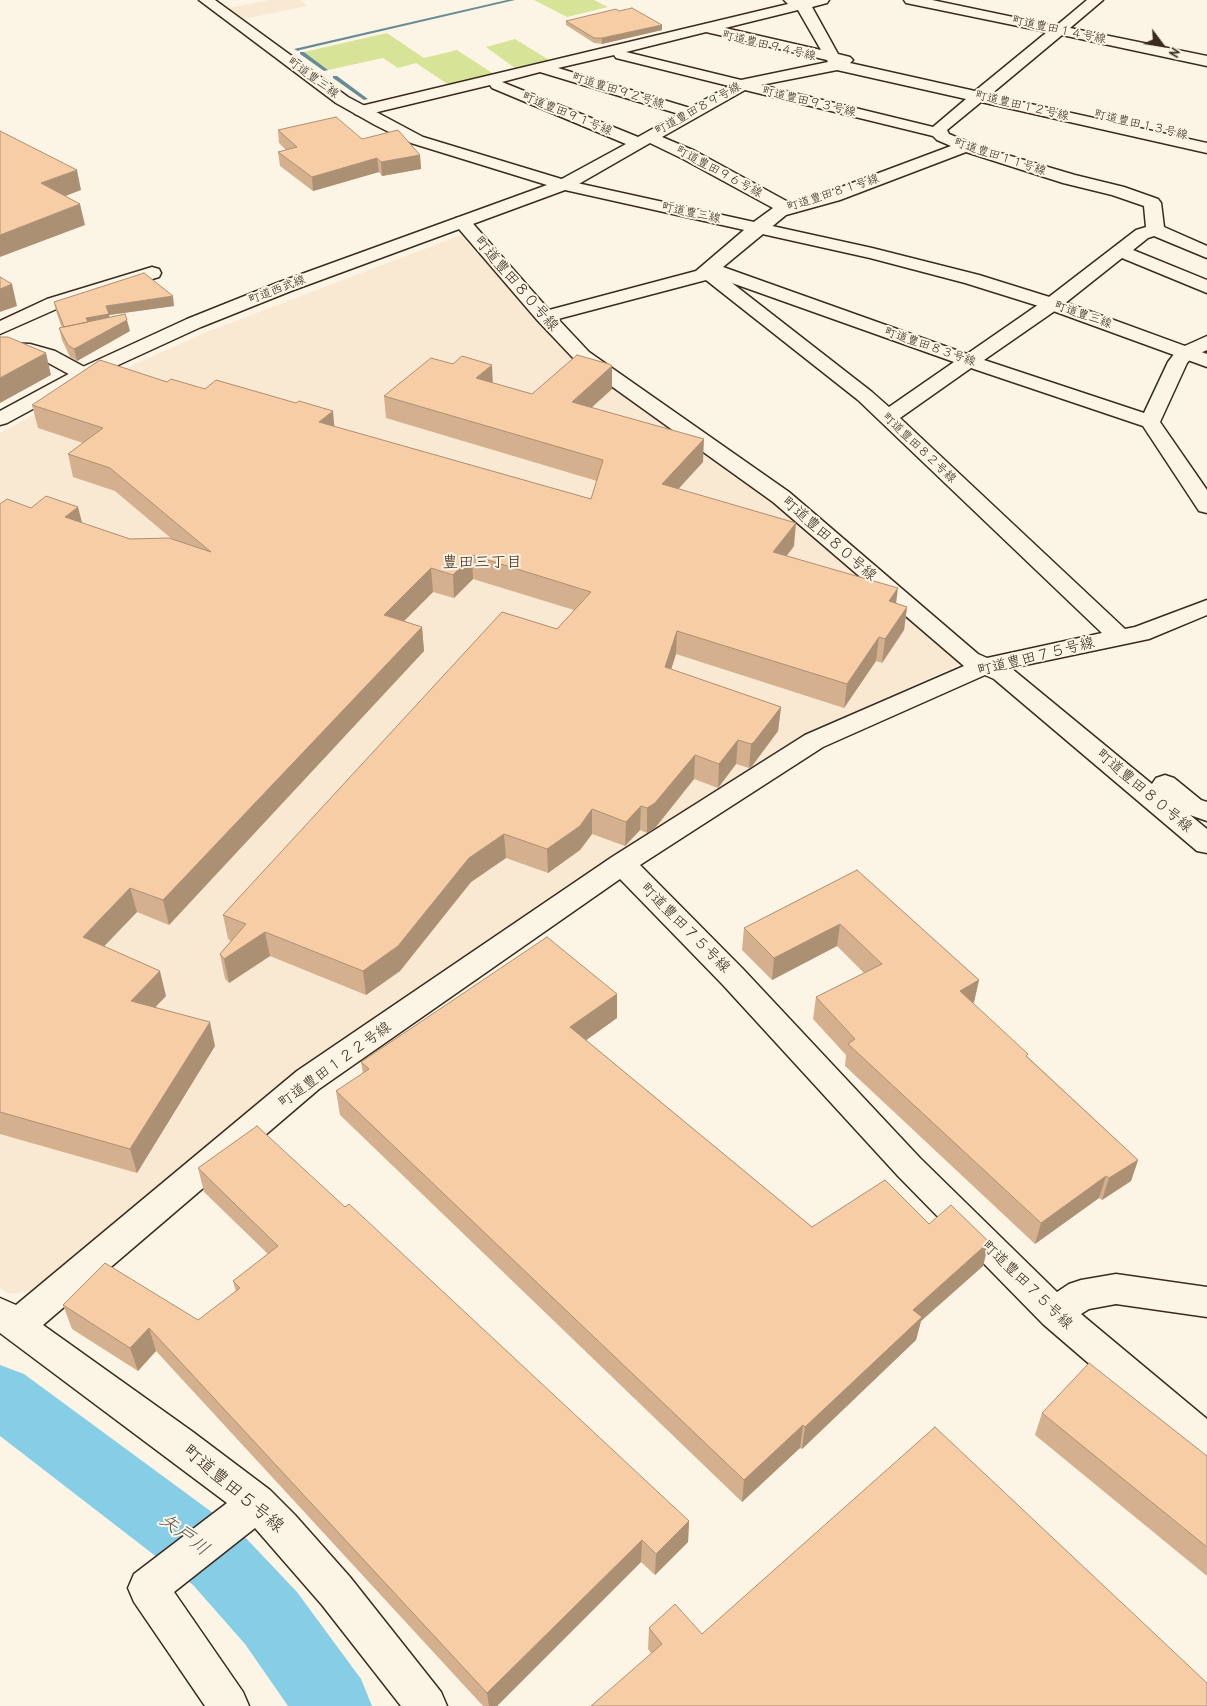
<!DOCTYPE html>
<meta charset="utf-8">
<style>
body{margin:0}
#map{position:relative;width:1207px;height:1706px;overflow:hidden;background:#fcf5e5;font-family:"Patrick Hand",sans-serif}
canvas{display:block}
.north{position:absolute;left:1137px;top:20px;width:50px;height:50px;-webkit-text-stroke:4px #fcf5e5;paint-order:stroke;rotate:121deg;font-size:14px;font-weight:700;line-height:20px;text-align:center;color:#3b2a1e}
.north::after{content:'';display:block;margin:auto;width:18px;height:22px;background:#3b2a1e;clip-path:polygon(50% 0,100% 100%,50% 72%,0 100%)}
</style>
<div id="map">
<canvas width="1207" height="1706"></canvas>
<div class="north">N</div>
</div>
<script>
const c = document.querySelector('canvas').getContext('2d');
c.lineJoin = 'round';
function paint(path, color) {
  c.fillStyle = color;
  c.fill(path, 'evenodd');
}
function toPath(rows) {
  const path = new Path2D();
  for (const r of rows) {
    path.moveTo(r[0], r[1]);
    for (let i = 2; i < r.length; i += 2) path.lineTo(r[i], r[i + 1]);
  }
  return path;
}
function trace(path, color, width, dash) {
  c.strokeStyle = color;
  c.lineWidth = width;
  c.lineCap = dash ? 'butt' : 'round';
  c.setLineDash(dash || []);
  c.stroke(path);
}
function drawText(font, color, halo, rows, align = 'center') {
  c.font = font + ' "Patrick Hand","Klee One",sans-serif';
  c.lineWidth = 4;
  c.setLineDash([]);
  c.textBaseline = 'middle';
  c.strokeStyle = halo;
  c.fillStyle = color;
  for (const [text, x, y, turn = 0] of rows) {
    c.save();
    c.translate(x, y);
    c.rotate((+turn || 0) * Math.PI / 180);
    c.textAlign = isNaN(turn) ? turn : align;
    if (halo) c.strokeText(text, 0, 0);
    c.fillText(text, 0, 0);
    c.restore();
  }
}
paint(toPath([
 [269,0,300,0,307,6,244,19,229,8],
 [461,235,562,348,769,499,963,663,814,730,694,804,302,1070,36,1290,9,1294,0,1288,0,433,88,385,209,331]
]), '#fae9d2');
paint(toPath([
 [534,0,594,0,608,7,567,17],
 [387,33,424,58,457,50,497,76,452,87,416,63,398,68,383,58,328,70,304,52],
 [515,39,554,63,519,71,486,47]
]), '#d7e497');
paint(toPath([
 [507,0,515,0,300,50,298,51,294,49,507,0],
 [300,52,304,52,328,70,324,71,300,54,300,52],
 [333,76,337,76,368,99,364,100,333,78,333,76]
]), '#678c96');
paint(toPath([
 [0,1365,24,1374,243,1535,297,1592,361,1679,372,1706,288,1706,245,1644,193,1585,0,1436,0,1365]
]), '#85cee6');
const street = toPath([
 [784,0,829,0,827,3,812,7,838,54,850,57,853,60,850,63,975,91,1047,32,911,4,906,3,904,0,932,0,1056,26,1087,0,1103,0,1070,28,1207,56,1207,66,1062,35,990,95,1207,143,1207,153,981,102,947,130,949,134,980,147,1075,175,1124,187,1158,199,1161,203,1164,227,1207,246,1207,258,1154,236,1148,238,1133,250,1207,280,1207,293,1122,258,1059,308,984,360,1144,413,1168,362,1178,349,1207,336,1207,350,1192,357,1187,363,1160,422,1207,490,1207,513,1199,511,1143,426,971,368,900,418,1125,629,1135,627,1207,600,1207,615,1149,639,1011,668,1152,784,1156,778,1165,775,1174,778,1201,800,1207,802,1207,821,1190,815,1207,829,1207,853,1197,851,994,679,985,675,823,747,640,865,743,969,920,1158,1057,1292,1069,1284,1081,1280,1116,1274,1207,1287,1207,1317,1116,1304,1089,1309,1081,1314,1207,1419,1207,1459,1194,1454,1043,1324,898,1176,723,985,620,879,319,1089,43,1325,193,1432,270,1490,295,1515,350,1577,441,1692,447,1706,401,1706,322,1605,255,1528,174,1592,243,1692,249,1706,205,1706,134,1602,128,1588,134,1574,227,1503,0,1333,0,1298,16,1305,297,1071,612,857,805,735,964,666,773,502,575,360,538,321,453,222,456,218,462,217,468,218,549,310,696,271,751,224,773,208,683,159,650,143,570,189,558,189,555,185,558,181,626,144,492,88,490,85,361,116,355,114,353,111,355,108,361,106,788,4,784,0],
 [798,10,821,50,725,28,798,10],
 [706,32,827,60,828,62,741,80,626,52,706,32],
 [614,55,616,58,729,86,690,108,558,68,614,55],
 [837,70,966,99,933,127,761,85,837,70],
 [540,72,679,114,638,137,502,82,540,72],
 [745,90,933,136,937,140,951,146,828,192,790,203,695,151,662,137,745,90],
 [966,152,1063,183,1112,195,1144,206,1146,227,1136,230,1045,300,967,354,723,267,786,215,840,200,966,152],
 [706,280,858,400,1102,633,987,658,978,654,789,492,589,352,558,319,706,280],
 [732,283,954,362,889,407,872,392,732,283],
 [152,267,159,269,161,273,159,277,61,307,0,334,0,321,47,299,152,267],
 [0,343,30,344,55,351,90,370,93,374,90,378,83,380,76,378,41,359,29,356,0,355,0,343]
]);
const secondary = toPath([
 [199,0,215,0,348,97,423,137,568,181,872,248,979,275,1059,300,1207,354,1207,367,1045,308,965,283,870,258,565,190,291,291,201,327,90,378,7,423,0,425,0,411,76,370,187,319,277,283,547,185,411,143,375,125,336,103,199,0]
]);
trace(street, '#3b2a1e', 3);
trace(secondary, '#3b2a1e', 3);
paint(street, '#fcf5e5');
paint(secondary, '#fcf5e5');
paint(toPath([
 [619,11,662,25,662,30,602,44,594,43,566,25,566,21],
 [278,130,362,139,420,155,421,169,382,176,379,172,313,191,280,166,278,152,286,150,279,143],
 [54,302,174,306,109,315,110,318,130,331,77,361,70,357,62,340,59,328,62,328,56,311],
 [612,366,612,389,591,408,703,462,678,489,794,546,787,556,896,603,907,607,904,630,882,663,876,661,844,708,676,654,671,670,781,707,778,731,752,766,749,768,736,764,718,788,694,779,655,828,647,833,640,830,625,846,592,834,580,850,548,873,506,858,471,882,400,971,366,995,270,956,229,983,225,979,220,954,231,941,228,939,223,915,557,629,574,610,473,579,454,598,433,592,404,621,422,627,424,651,169,925,137,912,104,946,166,996,155,1007,215,1046,137,1173,0,1134,0,504,31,508,82,523,130,539,172,539,115,491,73,477,68,454,83,443,38,428,32,405,167,382,334,427,591,499,597,481,386,418,384,396,493,383,532,394],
 [857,870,979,980,974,1002,973,1003,1028,1057,1138,1160,1131,1181,1102,1200,1099,1198,1035,1244,845,1066,846,1055,813,1019,816,997,864,973,837,946,772,980,742,950,744,928],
 [617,994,617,1018,586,1040,812,1227,929,1224,989,1242,983,1266,921,1321,916,1340,802,1449,800,1448,742,1502,340,1115,336,1091,363,1073,361,1062],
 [198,1168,345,1207,689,1521,688,1542,655,1575,641,1562,497,1706,483,1706,156,1351,138,1371,72,1329,63,1305,198,1320,236,1292,233,1281,268,1254,204,1192],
 [1042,1413,1207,1456,1207,1576,1035,1435],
 [649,1628,702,1634,1207,1683,651,1653,648,1649]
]), '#d4b08e');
paint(toPath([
 [662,25,662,30,602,44,602,38],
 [420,155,421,169,382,176,381,162],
 [377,158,379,172,313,191,312,177],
 [77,170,81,190,45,204,41,183],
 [80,204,85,225,0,257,0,235],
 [12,284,17,306,0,312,0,289],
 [173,296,174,306,109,315,111,323,66,337,86,318,106,306],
 [127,320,130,331,77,361,74,349],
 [46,353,51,375,0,403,0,378],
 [492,365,493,387,476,378],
 [612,366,612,389,572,425,572,402],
 [333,411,335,434,319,422],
 [704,439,703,462,661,508,662,484],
 [78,507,84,530,65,517],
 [796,523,794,546,771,575,773,552],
 [472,555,473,579,454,598,453,575],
 [431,568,433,592,386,639,384,615],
 [898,588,895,612,889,601],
 [907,607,904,630,882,663,885,639],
 [422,627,424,651,169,925,163,900],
 [677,631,676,654,664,691,665,667],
 [879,637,876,661,844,708,847,684],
 [781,707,778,731,752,766,749,768,751,744],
 [738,740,736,764,718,788,719,764],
 [695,755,694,779,655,828,647,833,647,808],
 [641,806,640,830,625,846,626,822],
 [592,809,592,834,580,850,548,873,547,849],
 [504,834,506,858,471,882,400,971,366,995,363,971,469,858],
 [130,888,137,912,90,961,83,937],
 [840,924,837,946,772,980,774,958],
 [265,932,270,956,229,983,224,959],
 [160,971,166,996,138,1025,131,1001],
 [979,980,974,1002,955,1013,960,991],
 [617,994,617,1018,571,1051,570,1027],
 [210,1022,215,1046,137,1173,130,1149],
 [1138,1160,1131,1181,1102,1200,1109,1178],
 [1106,1176,1099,1198,1035,1244,1041,1223],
 [989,1242,983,1266,921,1321,916,1340,802,1449,805,1427,913,1310],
 [149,1328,156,1351,138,1371,130,1348],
 [803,1425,800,1448,742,1502,744,1480],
 [689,1521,688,1542,655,1575,656,1554],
 [642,1540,641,1562,497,1706,489,1706,487,1693]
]), '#ac9074');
const building = toPath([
 [632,8,662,25,602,38,594,38,566,21,616,9,619,11,632,8],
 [336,117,362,139,398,130,420,155,381,162,377,158,312,177,278,152,297,147,278,130,336,117],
 [0,131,77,170,41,183,80,204,0,235,0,131],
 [144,273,173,296,106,306,109,314,86,318,88,322,64,327,54,302,144,273],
 [0,277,12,284,0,289,0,277],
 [125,314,127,320,74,349,68,345,59,328,125,314],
 [0,337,8,337,46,353,0,378,0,337],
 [577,355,609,364,612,366,572,402,704,439,662,484,796,523,773,552,898,588,889,601,907,607,885,639,879,637,847,684,677,631,665,667,781,707,754,742,751,744,738,740,719,764,695,755,655,803,647,808,641,806,626,822,592,809,580,826,547,849,504,834,469,858,398,946,363,971,265,932,224,959,220,954,246,924,223,915,502,612,557,629,591,592,472,555,453,575,431,568,384,615,422,627,163,900,130,888,83,937,160,971,131,1001,210,1022,130,1149,0,1112,0,504,7,499,31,508,46,496,78,507,65,517,130,539,169,538,211,552,110,468,68,454,103,428,32,405,100,360,167,382,171,379,205,389,216,380,296,403,299,401,333,411,319,422,591,499,603,460,384,396,431,358,453,364,462,356,492,365,476,378,532,394,577,355],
 [857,870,979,980,960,991,1028,1054,1026,1056,1138,1160,1109,1178,1106,1176,1041,1223,848,1044,855,1039,816,997,882,964,840,924,774,958,744,928,857,870],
 [547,937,617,994,570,1027,812,1227,885,1180,929,1224,951,1205,989,1242,913,1310,922,1317,805,1427,803,1425,744,1480,336,1091,369,1069,361,1062,547,937],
 [257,1126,345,1207,349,1204,689,1521,656,1554,642,1540,487,1693,149,1328,130,1348,63,1305,105,1263,198,1320,240,1288,233,1281,278,1246,198,1168,257,1126],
 [1089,1363,1207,1456,1207,1547,1042,1413,1089,1363],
 [935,1427,1207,1683,1207,1706,591,1706,662,1644,649,1628,675,1604,702,1634,935,1427]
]);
paint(building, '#f6cda5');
trace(building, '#ac9074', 1);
drawText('12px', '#3b2a1e', '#fcf5e5', [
 ["町道豊田１４号線",1059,30,12],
 ["町道豊田９４号線",769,46,13],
 ["町道豊三線",313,78,36],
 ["町道豊田９２号線",618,91,17],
 ["町道豊田９３号線",809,102,13],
 ["町道豊田１２号線",1022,106,13],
 ["町道豊田８９号線",698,109,-29],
 ["町道豊田９１号線",567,114,22],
 ["町道豊田１３号線",1141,125,13],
 ["町道豊田１１号線",1000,157,18],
 ["町道豊田９６号線",719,172,28],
 ["町道豊田８１号線",833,193,-18],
 ["町道豊三線",691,213,12],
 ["町道西武線",277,290,-21],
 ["町道豊三線",1083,315,19],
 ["町道豊田８３号線",930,347,19],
 ["町道豊田８２号線",919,448,43]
]);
drawText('15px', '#3b2a1e', '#fcf5e5', [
 ["町道豊田８０号線",516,284,49],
 ["町道豊田８０号線",829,539,41],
 ["町道豊田７５号線",1036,657,-14],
 ["町道豊田８０号線",1144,791,40],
 ["町道豊田７５号線",685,928,45],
 ["町道豊田１２２号線",335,1065,-36],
 ["町道豊田７５号線",1027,1285,44]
]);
drawText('16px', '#3b2a1e', '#fcf5e5', [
 ["豊田三丁目",482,563]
]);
drawText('18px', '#3b2a1e', '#fcf5e5', [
 ["町道豊田５号線",233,1489,40]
]);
drawText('italic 19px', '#4e5350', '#fcf5e5', [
 ["矢戸川",184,1535,37]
]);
</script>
